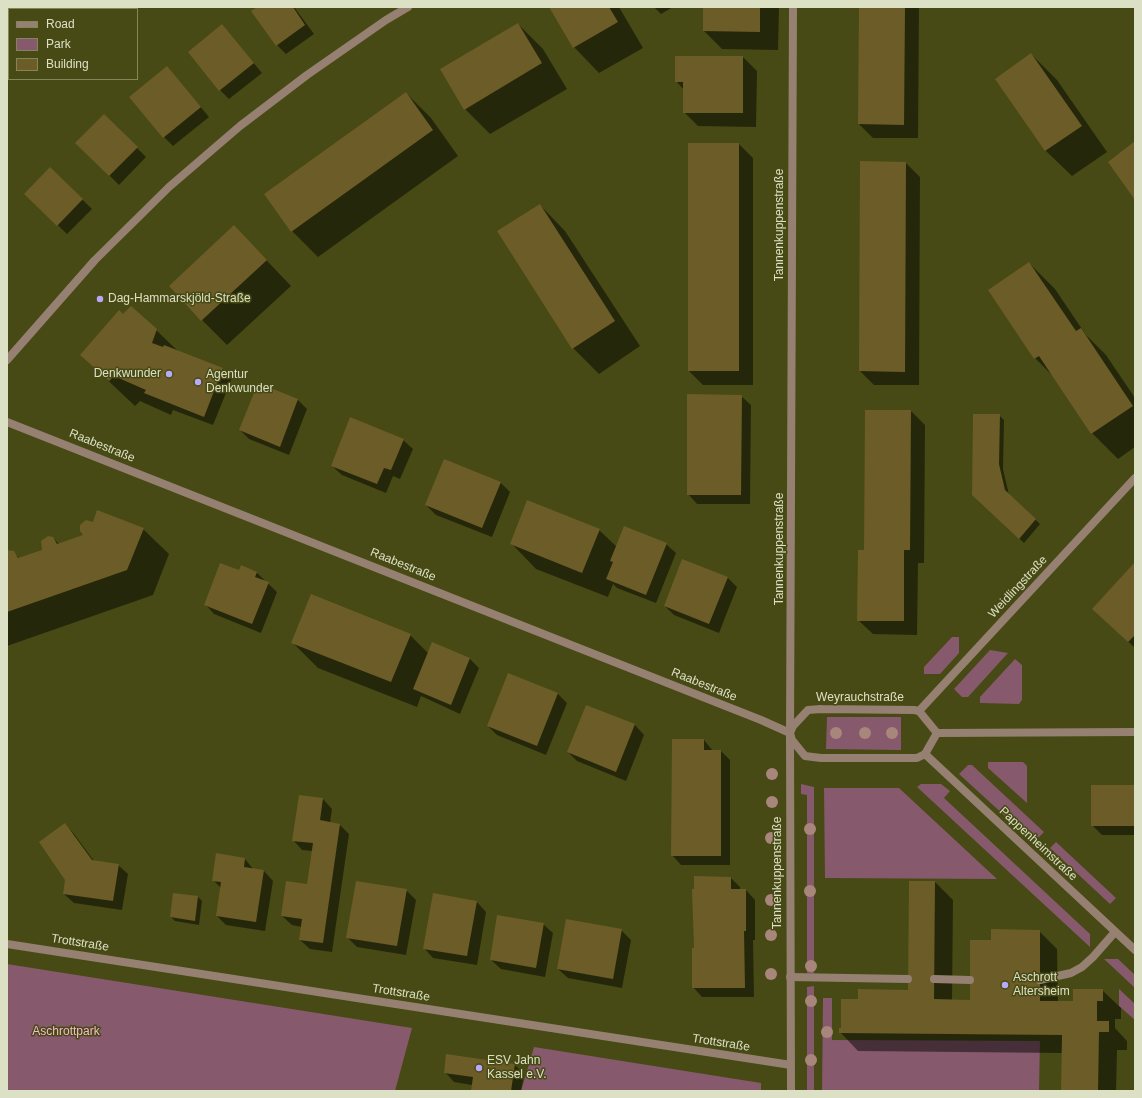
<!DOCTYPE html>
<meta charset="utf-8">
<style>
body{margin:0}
#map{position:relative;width:1142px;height:1098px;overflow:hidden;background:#474a14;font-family:Helvetica,sans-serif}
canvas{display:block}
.frame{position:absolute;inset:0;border:8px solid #dce0c4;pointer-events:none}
.legend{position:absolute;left:8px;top:8px;width:130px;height:72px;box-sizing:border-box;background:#474a14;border:1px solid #83865a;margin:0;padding:5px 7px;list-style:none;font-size:12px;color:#dce0c4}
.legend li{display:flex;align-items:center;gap:8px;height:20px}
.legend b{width:20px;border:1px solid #83865a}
</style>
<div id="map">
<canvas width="1142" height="1098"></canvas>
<div class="frame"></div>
<ul class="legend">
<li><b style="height:5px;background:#968072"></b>Road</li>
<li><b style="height:11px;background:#86596c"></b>Park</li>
<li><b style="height:11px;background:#6c5c27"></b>Building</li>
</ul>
</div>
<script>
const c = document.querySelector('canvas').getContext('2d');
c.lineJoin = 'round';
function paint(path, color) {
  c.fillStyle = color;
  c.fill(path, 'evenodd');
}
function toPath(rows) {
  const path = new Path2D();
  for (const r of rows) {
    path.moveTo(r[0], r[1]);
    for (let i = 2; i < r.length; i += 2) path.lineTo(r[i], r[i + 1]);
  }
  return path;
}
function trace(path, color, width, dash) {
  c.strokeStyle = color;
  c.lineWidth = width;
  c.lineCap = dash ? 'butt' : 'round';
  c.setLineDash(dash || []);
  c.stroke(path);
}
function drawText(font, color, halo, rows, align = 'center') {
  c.font = font + ' Helvetica,sans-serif';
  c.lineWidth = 3;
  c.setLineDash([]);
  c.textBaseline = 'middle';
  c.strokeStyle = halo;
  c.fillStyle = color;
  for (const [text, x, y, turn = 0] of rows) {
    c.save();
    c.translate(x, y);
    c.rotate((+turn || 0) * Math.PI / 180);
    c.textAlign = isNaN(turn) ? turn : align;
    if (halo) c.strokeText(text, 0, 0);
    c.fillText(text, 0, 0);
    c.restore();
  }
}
paint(toPath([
 [952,637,959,637,959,653,940,674,924,674,924,667],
 [990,650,1008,653,968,697,962,697,954,689],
 [1015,659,1022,665,1022,700,1019,704,980,703,980,697],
 [827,717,901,717,901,750,826,749],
 [988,762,1023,762,1027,766,1027,803,988,768],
 [968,765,972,765,1044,832,1039,837,1028,837,959,774],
 [801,784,814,787,814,974,807,973,807,795,801,794],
 [921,784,941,784,950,791,944,798,1090,934,1090,947,917,787],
 [824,788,899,788,997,879,825,878],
 [1056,842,1116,898,1110,904,1050,848],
 [1104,959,1118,959,1135,975,1135,988],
 [7,964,412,1028,395,1091,7,1091],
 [814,986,814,1091,807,1091,807,987],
 [1119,989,1135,1004,1135,1020,1119,1006],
 [823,998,832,998,832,1040,1040,1041,1039,1091,822,1091],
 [534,1047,761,1083,761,1091,521,1091]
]), '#86596c');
paint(toPath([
 [53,7,126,7,123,9,54,9],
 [258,7,294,7,314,34,286,54,277,45],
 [551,7,619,7,643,48,599,73,574,47],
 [654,7,673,7,661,14],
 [704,7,779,7,778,50,722,49,704,31],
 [860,7,919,7,918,138,873,138,859,124],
 [7,19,9,21,9,65,7,67],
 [518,24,543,49,567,89,490,134,465,109],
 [222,25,262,73,229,99,220,90],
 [1031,54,1057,80,1107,152,1072,176,1046,151,996,79],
 [743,57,757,71,756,127,698,126,684,112,684,90,676,81],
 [167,67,209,117,173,146,164,137],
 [406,93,431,118,458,156,318,257,292,231,266,194],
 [104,115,146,157,119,185,77,143],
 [739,144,753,158,753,385,703,385,689,371],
 [861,162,906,163,920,177,919,385,874,385,860,371],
 [50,168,92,209,67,234,25,194],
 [540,205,565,231,640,346,599,374,573,348],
 [234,226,291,286,227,345,202,320],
 [1029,263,1055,289,1086,335,1106,355,1135,398,1135,447,1118,459,1092,433,1054,377,1035,358],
 [123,316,156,330,178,351,223,369,232,378,213,425,173,410,171,415,140,401,135,406,81,355],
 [741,396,751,405,750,504,697,504,688,494],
 [298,400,307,409,289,455,249,439,240,430],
 [911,411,925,425,924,563,918,563,917,635,873,634,858,620,865,551],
 [999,415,1004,420,1003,469,1009,495,1040,524,1024,543,976,497],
 [403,440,413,449,400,479,393,476,386,493,342,475,332,466],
 [500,482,510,492,492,537,436,515,426,505],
 [143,529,169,554,153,595,7,646,7,552,13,552,20,559,44,550,53,538,59,544,85,536],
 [599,530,617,547,666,544,676,553,656,603,617,588,613,584,608,597,536,569,511,543],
 [1135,563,1135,648,1093,609],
 [239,572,257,573,277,592,261,633,214,614,205,604],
 [728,578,737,587,719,633,674,615,665,606],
 [410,635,428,653,469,658,479,668,460,714,421,696,417,707,318,668,293,643],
 [557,693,567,703,546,755,497,735,488,726],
 [586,706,635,725,644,735,626,781,577,761,568,752],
 [704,740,713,751,721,751,730,760,730,865,681,865,672,855],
 [1135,786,1135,835,1102,835,1092,825],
 [323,799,332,809,330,823,340,825,349,834,332,952,310,949,300,940,302,927,292,925,282,916,308,885,313,851,302,850,293,840],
 [65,824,74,834,94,861,118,865,128,874,122,910,74,903,64,894,66,879],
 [245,859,254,870,264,871,273,881,265,931,226,925,217,916,221,888,213,880],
 [731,878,740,887,740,890,746,890,755,900,755,940,753,940,754,997,702,997,693,987],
 [935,882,953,900,952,1001,971,1001,992,941,1039,931,1057,949,1058,1002,1074,1002,1102,990,1121,1008,1121,1019,1115,1019,1115,1028,1127,1041,1127,1050,1117,1050,1116,1091,1062,1091,1063,1053,858,1051,840,1032,859,1000,909,991],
 [406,890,416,900,406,955,357,947,347,937],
 [198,897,202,901,199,925,175,921,171,917],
 [477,902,486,912,477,965,433,958,424,948],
 [543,924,553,933,545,977,501,969,491,960],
 [621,930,631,940,622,988,568,978,558,969],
 [514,1064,524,1074,521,1091,472,1091,472,1085,454,1082,445,1072]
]), '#0007');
paint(toPath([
 [51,7,105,7,102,9,53,9],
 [257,7,293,7,305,25,276,46,251,11],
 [549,7,609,7,618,22,573,48],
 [703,7,760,7,760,32,703,31],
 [859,7,905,7,904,125,858,124],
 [7,19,9,22,9,48,7,50],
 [518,23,542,63,464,110,440,69],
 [222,24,254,63,219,91,188,52],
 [1031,53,1082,126,1045,151,995,79],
 [675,56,743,56,743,113,683,113,683,82,675,82],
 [167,66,201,107,163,138,129,97],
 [406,92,433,130,291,232,264,194],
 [104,114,138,147,109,176,75,143],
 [1135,141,1135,200,1108,162],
 [688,143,739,143,739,371,688,371],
 [860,161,906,162,905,372,859,371],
 [50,167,83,199,57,226,24,194],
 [540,204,615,321,572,349,497,231],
 [234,225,267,260,201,321,169,286],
 [1029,262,1076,331,1081,328,1133,406,1091,434,1039,356,1034,359,988,290],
 [131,306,157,329,152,343,163,347,164,345,223,368,204,417,144,393,146,390,114,376,109,381,80,355,119,310,123,314],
 [258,383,298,399,280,447,239,430],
 [687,394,742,395,741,495,687,495],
 [865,410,911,410,910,550,904,550,904,621,857,621,858,550,864,550],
 [973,414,1000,414,999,464,1005,490,1036,519,1019,539,972,495],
 [350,417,404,439,391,470,384,468,377,484,331,466],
 [444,459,501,482,482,528,425,505],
 [527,500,600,529,582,573,510,544],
 [97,510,144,528,127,570,7,612,7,550,14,551,18,558,42,550,41,541,48,536,53,537,57,544,83,535,80,531,80,525,86,520,93,522],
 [624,526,667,543,646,595,606,579,613,562,610,561],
 [682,559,728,577,709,624,664,606],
 [1135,562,1135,635,1128,642,1092,609],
 [220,563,239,570,241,565,257,572,255,577,269,582,252,624,204,605],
 [311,594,411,634,391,682,291,643],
 [432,642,470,658,451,705,413,689],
 [508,673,558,693,537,746,487,726],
 [586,705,635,724,616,772,567,752],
 [672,739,704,739,704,750,721,750,721,856,671,856],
 [1091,785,1135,785,1135,826,1091,826],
 [299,795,323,798,320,820,340,824,323,943,299,940,302,919,281,916,286,881,307,884,313,843,292,841],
 [65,823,92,860,119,864,113,901,63,894,65,880,39,842],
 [216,853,245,858,244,867,264,870,256,922,216,916,221,882,212,881],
 [694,876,731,877,731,889,746,889,746,931,744,931,745,988,692,988,692,948,694,948,692,889,694,889],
 [356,881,407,889,397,946,346,938],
 [909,881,935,881,934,999,970,1000,970,940,991,940,991,929,1040,930,1040,1001,1073,1001,1073,989,1103,989,1103,1001,1097,1001,1097,1021,1109,1021,1109,1032,1099,1032,1098,1091,1061,1091,1062,1035,839,1033,839,1028,841,1028,841,999,858,999,858,989,908,990],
 [173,893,198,896,195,921,170,917],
 [433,893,477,901,467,956,423,949],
 [497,915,544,923,536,968,490,960],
 [566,919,622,929,613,979,557,969],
 [446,1054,515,1064,511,1091,471,1091,473,1077,444,1073]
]), '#6c5c27');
trace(toPath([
 [790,977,908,979],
 [934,979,970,980],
 [1040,980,1071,973,1082,967,1093,957,1115,932]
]), '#968072', 8);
trace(toPath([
 [7,422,761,720,790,733],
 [821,709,914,710,919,711,937,733,925,754,917,758,821,758,805,756,792,740,790,733,793,726,808,710,821,709],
 [919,711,1135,478],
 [937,733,1135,732],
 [925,754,1135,950],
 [7,944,791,1065],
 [791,1091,790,733,793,7]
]), '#968072', 8);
trace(toPath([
 [7,360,95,260,169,187,240,126,307,75,386,20,408,7]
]), '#968072', 8);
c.fillStyle = '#a8867c';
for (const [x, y] of [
 [836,733],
 [865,733],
 [892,733],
 [772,774],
 [772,802],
 [810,829],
 [771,838],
 [810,891],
 [771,900],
 [771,935],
 [811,966],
 [771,974],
 [811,1001],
 [827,1032],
 [811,1060]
]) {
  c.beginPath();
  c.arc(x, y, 6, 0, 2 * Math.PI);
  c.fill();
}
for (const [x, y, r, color] of [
 [100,299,4,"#b9aaf7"],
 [169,374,4,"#b9aaf7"],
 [198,382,4,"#b9aaf7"],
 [1005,985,4,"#b9aaf7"],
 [479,1068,4,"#b9aaf7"]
]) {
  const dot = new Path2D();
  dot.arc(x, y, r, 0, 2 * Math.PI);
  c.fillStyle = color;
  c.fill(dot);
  trace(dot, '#474a14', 1.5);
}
drawText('12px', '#dce0c4', '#474a14', [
 ["Tannenkuppenstraße",780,225,-90],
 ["Raabestraße",102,446,22],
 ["Tannenkuppenstraße",780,549,-90],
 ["Raabestraße",403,565,22],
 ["Weidlingstraße",1018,587,-47],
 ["Raabestraße",704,685,22],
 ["Weyrauchstraße",860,698],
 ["Pappenheimstraße",1038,844,43],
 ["Tannenkuppenstraße",778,873,-90],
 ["Trottstraße",80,943,9],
 ["Trottstraße",401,993,9],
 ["Trottstraße",721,1043,9]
]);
drawText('12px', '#dce0c4', '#474a14', [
 ["Dag-Hammarskjöld-Straße",108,299],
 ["Denkwunder",161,374,"right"],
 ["Agentur",206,375],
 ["Denkwunder",206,389],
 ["Aschrott",1013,978],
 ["Altersheim",1013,992],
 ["ESV Jahn",487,1061],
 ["Kassel e.V.",487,1075]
], 'left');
drawText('12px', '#f7b8d1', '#474a14', [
 ["Aschrottpark",66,1032]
]);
</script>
